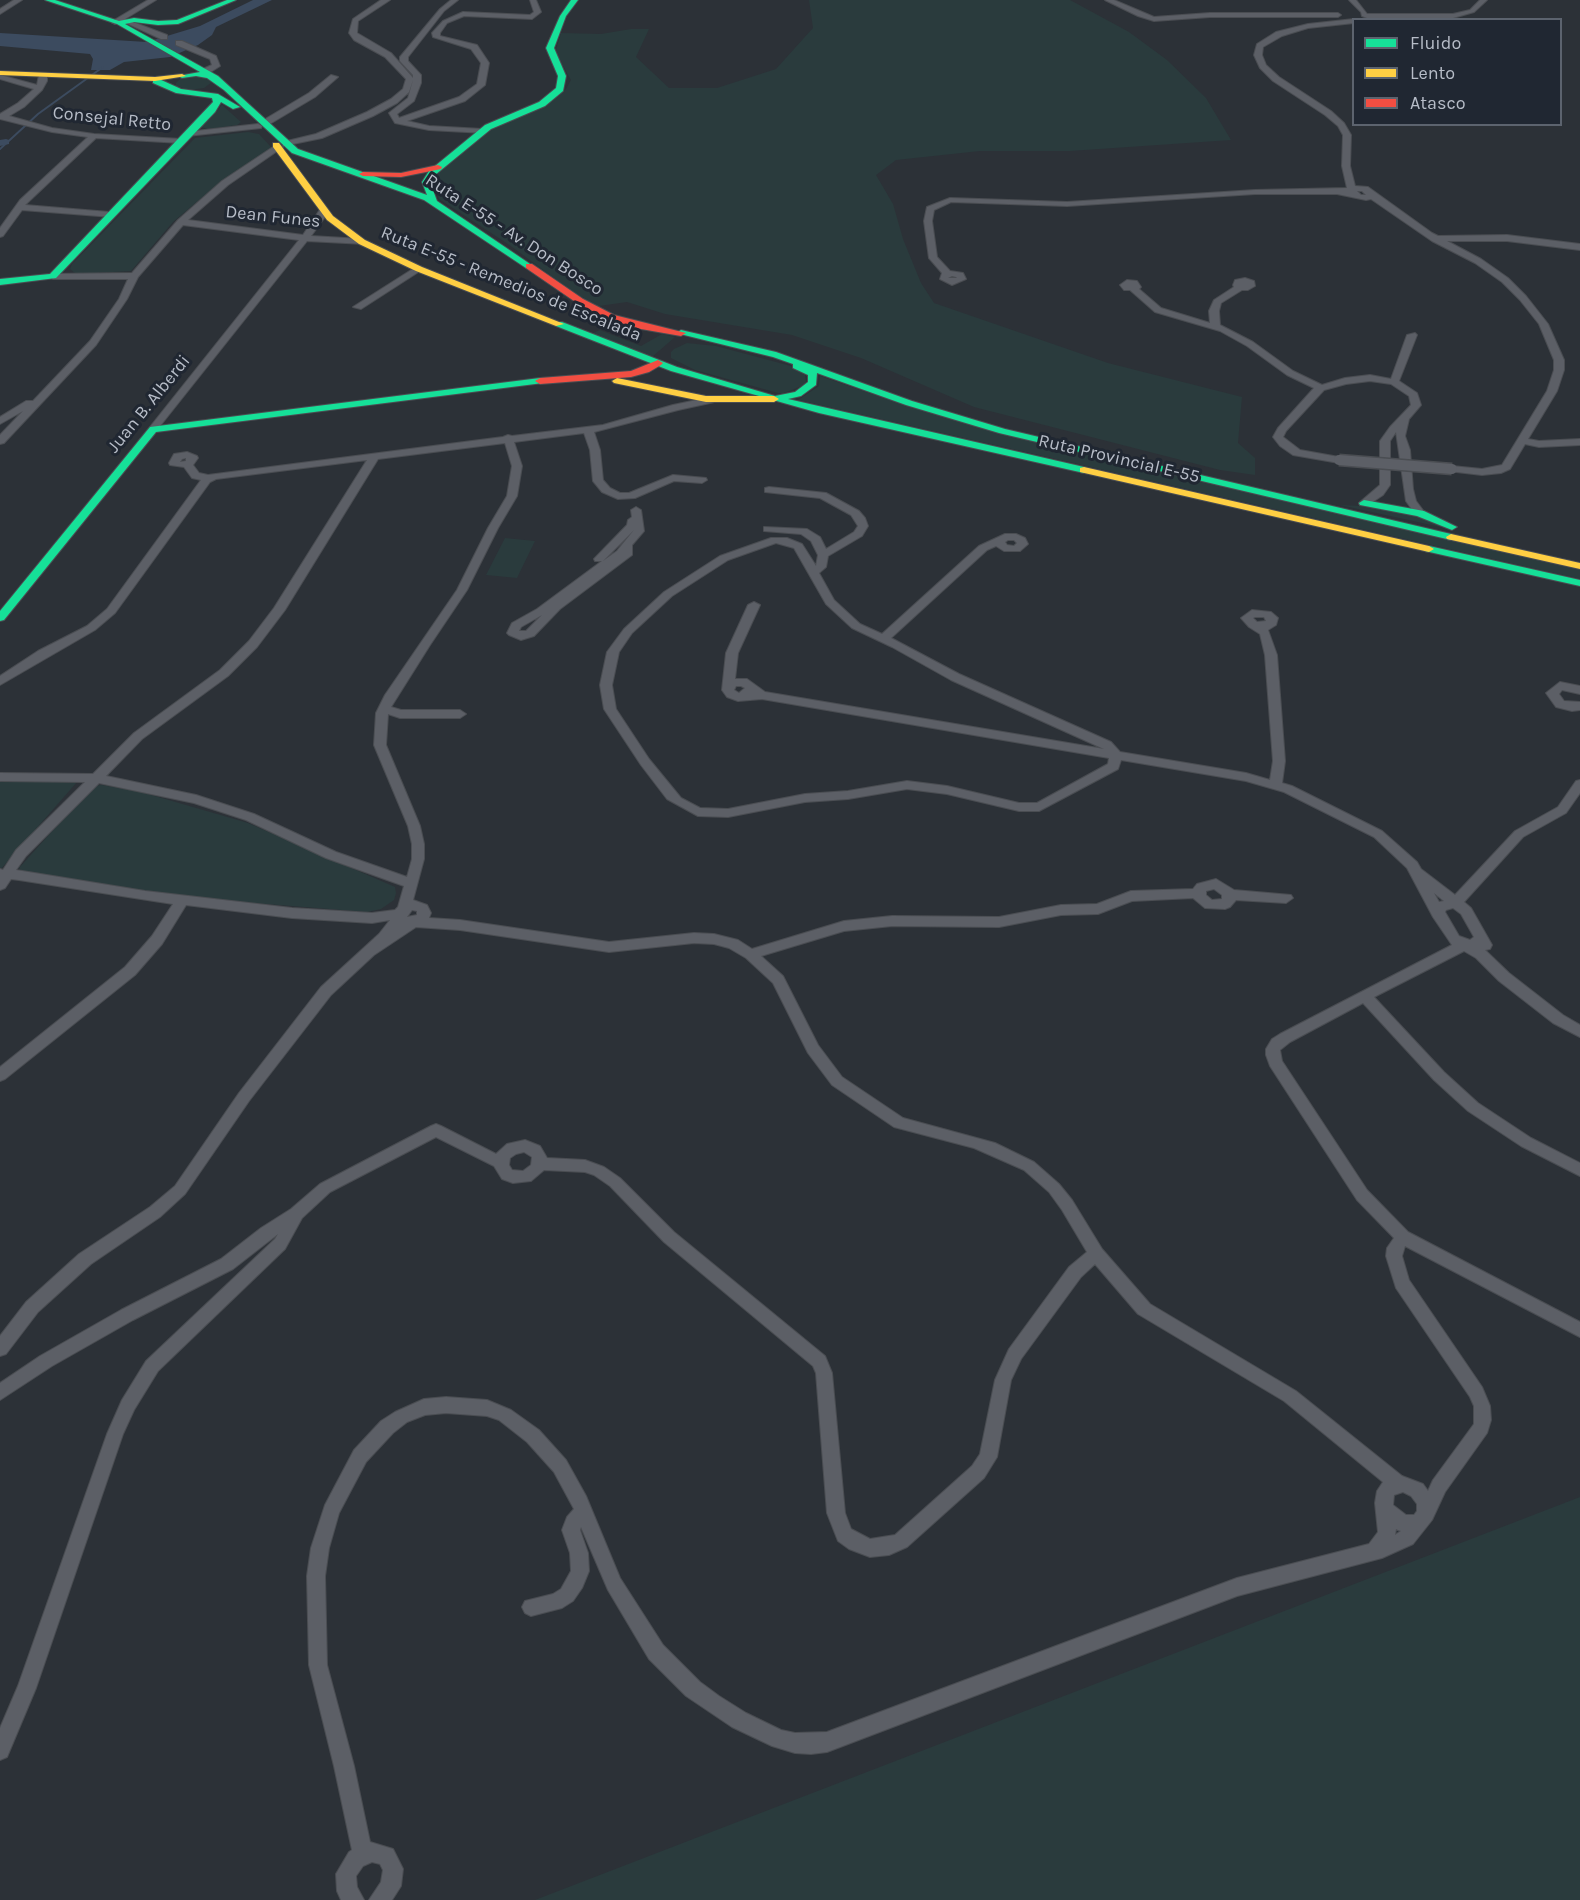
<!DOCTYPE html>
<style>
body{margin:0}
#map{position:relative;width:1580px;height:1900px;overflow:hidden;background:#2c3137;font-family:Karla,sans-serif}
canvas{display:block}
.legend{position:absolute;left:1352px;top:18px;width:210px;height:108px;box-sizing:border-box;background:#202732;border:2px solid #5c636e;margin:0;padding:8px 10px;list-style:none;font-size:18px;color:#b7bdc8}
.legend li{display:flex;align-items:center;gap:12px;height:30px}
.legend b{width:30px;border:2px solid #5c636e}
</style>
<div id="map">
<canvas width="1580" height="1900"></canvas>
<ul class="legend">
<li><b style="height:8px;background:#16e098"></b>Fluido</li>
<li><b style="height:8px;background:#ffcf43"></b>Lento</li>
<li><b style="height:8px;background:#f24e42"></b>Atasco</li>
</ul>
</div>
<script>
const c = document.querySelector('canvas').getContext('2d');
c.lineJoin = 'round';
function paint(path, color) {
  c.fillStyle = color;
  c.fill(path, 'evenodd');
}
function toPath(rows) {
  const path = new Path2D();
  for (const r of rows) {
    path.moveTo(r[0], r[1]);
    for (let i = 2; i < r.length; i += 2) path.lineTo(r[i], r[i + 1]);
  }
  return path;
}
function trace(path, color, width, dash) {
  c.strokeStyle = color;
  c.lineWidth = width;
  c.lineCap = dash ? 'butt' : 'round';
  c.setLineDash(dash || []);
  c.stroke(path);
}
function drawText(font, color, halo, rows, align = 'center') {
  c.font = font + ' Karla,sans-serif';
  c.lineWidth = 6;
  c.setLineDash([]);
  c.textBaseline = 'middle';
  c.strokeStyle = halo;
  c.fillStyle = color;
  for (const [text, x, y, turn = 0] of rows) {
    c.save();
    c.translate(x, y);
    c.rotate((+turn || 0) * Math.PI / 180);
    c.textAlign = isNaN(turn) ? turn : align;
    if (halo) c.strokeText(text, 0, 0);
    c.fillText(text, 0, 0);
    c.restore();
  }
}
paint(toPath([
 [809,0,1070,0,1129,32,1167,60,1206,98,1231,140,1070,151,980,151,896,160,876,175,893,204,903,239,921,283,934,303,1108,363,1242,397,1238,443,1255,458,1255,475,1220,470,974,407,861,358,792,335,665,314,627,302,599,306,576,294,508,244,439,199,434,183,439,172,492,128,545,106,566,89,571,80,558,57,556,50,561,33,601,34,631,29,649,29,636,57,669,88,717,88,776,69,813,28],
 [202,76,212,82,204,88,189,90,176,86,176,83,180,79],
 [222,105,241,122,237,125,208,129,201,127],
 [248,132,259,134,271,147,269,150,224,179,173,222,131,271,76,274,70,269,72,264,195,138],
 [600,330,641,346,662,334,675,337,652,357,591,334],
 [687,343,716,346,791,366,805,375,806,382,802,386,784,393,778,393,695,370,671,358,671,352,674,349],
 [820,376,913,408,1580,570,1580,579,798,400,819,386],
 [1340,505,1362,506,1418,516,1445,528],
 [505,538,535,541,517,578,486,575],
 [0,782,77,782,0,870],
 [102,785,141,792,248,823,395,887,396,893,394,900,381,909,367,912,178,897,22,871,19,868,93,786],
 [1580,1497,1580,1900,535,1900]
]), '#2a3b3d');
paint(toPath([
 [253,0,272,0,216,27,212,35,198,45,170,57,124,62,110,70,91,70,93,59,90,54,0,46,0,33,147,42,200,26]
]), '#3c4b5f');
trace(toPath([
 [0,149,38,114,103,67]
]), '#3c4b5f', 2);
paint(toPath([
 [6,139,9,140,9,144,0,146,0,140,6,139]
]), '#3c4b5f');
const street = toPath([
 [14,0,22,0,0,14,0,9,14,0],
 [148,0,156,0,125,19,167,35,167,39,161,39,122,21,115,24,111,22,148,0],
 [381,0,390,0,358,21,357,33,391,53,413,78,413,75,400,61,400,57,440,9,451,0,458,0,444,11,408,57,408,61,421,75,421,83,414,101,397,114,399,118,459,97,477,84,481,63,471,49,433,37,432,33,443,21,463,12,530,15,534,12,530,0,536,0,541,12,532,19,464,16,447,23,440,33,440,36,477,45,489,63,485,85,465,101,407,121,429,126,482,129,485,129,485,133,429,130,395,123,389,113,408,98,413,80,409,92,397,103,373,116,322,138,283,146,283,142,316,134,367,112,391,99,403,89,406,79,385,57,354,40,349,33,353,19,381,0],
 [1105,0,1114,0,1154,17,1210,13,1338,13,1341,15,1338,17,1210,17,1154,21,1138,16,1105,0],
 [1349,0,1356,0,1367,14,1453,14,1470,10,1480,0,1487,0,1474,12,1453,18,1367,18,1362,16,1361,12,1349,0],
 [1354,19,1356,20,1354,20,1354,23,1308,28,1282,36,1263,47,1262,55,1266,65,1279,77,1331,111,1344,123,1351,135,1350,166,1355,186,1368,187,1432,233,1438,236,1507,235,1580,244,1580,250,1507,241,1447,241,1481,259,1508,278,1526,296,1548,324,1564,360,1564,370,1557,391,1528,439,1539,441,1580,439,1580,445,1539,447,1525,444,1510,469,1501,473,1482,475,1448,471,1448,467,1452,466,1482,469,1502,465,1547,391,1554,370,1554,360,1539,324,1520,300,1502,282,1475,263,1432,241,1371,199,1366,200,1337,194,1255,194,1067,206,951,202,934,210,932,221,937,257,950,271,963,273,966,279,952,285,940,279,942,273,929,258,924,221,927,207,950,198,1067,202,1255,190,1347,188,1342,166,1343,135,1338,126,1325,115,1273,81,1260,68,1254,55,1257,44,1276,32,1308,24,1354,19],
 [1357,191,1362,191,1366,195,1361,195,1357,191],
 [952,276,956,277,957,278,948,278,952,276],
 [176,41,182,41,216,56,220,66,209,73,203,73,203,69,212,65,210,59,176,45,176,41],
 [43,73,47,75,47,81,42,90,24,107,9,116,52,128,94,134,181,139,185,141,181,143,96,138,25,205,109,212,113,215,112,217,22,210,3,236,0,237,0,228,20,200,88,137,52,132,0,119,0,114,18,103,34,89,0,79,0,75,37,85,39,75,43,73],
 [331,75,338,77,315,97,268,125,262,125,262,121,309,93,331,75],
 [258,124,262,126,261,128,187,136,183,134,187,132,258,124],
 [276,145,283,147,228,185,188,220,303,235,321,208,324,208,328,210,325,217,311,236,362,239,366,242,365,244,307,241,156,431,153,432,150,431,150,427,299,240,183,225,138,277,127,299,96,345,4,443,0,444,0,435,23,411,0,424,0,417,26,401,33,401,90,341,119,299,128,279,53,279,49,276,50,274,132,273,178,220,222,181,276,145],
 [416,267,423,269,361,309,353,307,416,267],
 [1245,278,1254,281,1255,286,1248,290,1242,290,1221,303,1219,311,1220,325,1253,342,1293,371,1322,385,1345,378,1370,375,1391,379,1407,335,1415,333,1417,335,1399,381,1417,393,1421,405,1409,419,1405,436,1410,450,1413,489,1416,501,1425,513,1424,515,1416,515,1406,501,1396,432,1390,441,1390,485,1383,495,1368,505,1360,505,1359,503,1380,485,1380,441,1390,427,1411,405,1409,396,1391,384,1370,381,1346,384,1324,390,1286,431,1283,437,1300,450,1339,457,1344,460,1339,463,1293,455,1280,446,1273,437,1278,428,1314,388,1287,375,1247,346,1220,331,1155,312,1130,290,1124,290,1120,285,1127,280,1137,281,1141,287,1139,289,1161,308,1210,323,1209,311,1214,300,1234,287,1233,285,1235,280,1245,278],
 [716,396,719,397,719,401,678,410,594,432,600,450,603,480,610,488,620,493,629,493,673,475,706,478,707,480,702,483,674,481,635,498,618,499,602,492,593,481,590,450,584,433,514,442,522,466,517,496,498,528,467,590,430,645,391,707,401,710,460,710,466,714,460,718,400,718,388,714,386,745,420,826,424,844,424,859,413,900,427,905,431,913,429,918,460,920,609,942,694,933,714,934,738,940,752,949,844,921,892,916,999,917,1061,905,1097,904,1131,891,1193,889,1197,884,1216,879,1234,890,1291,895,1293,898,1286,903,1236,900,1230,907,1225,909,1205,908,1193,898,1132,901,1098,914,1061,915,999,927,892,926,844,931,761,956,783,976,818,1045,842,1077,903,1118,995,1143,1034,1162,1059,1184,1072,1200,1102,1249,1150,1304,1296,1391,1402,1476,1423,1484,1428,1491,1433,1480,1474,1424,1474,1406,1470,1397,1396,1288,1386,1256,1387,1248,1394,1238,1357,1200,1270,1066,1266,1055,1266,1049,1272,1039,1280,1034,1452,945,1433,917,1407,868,1374,837,1284,792,1246,781,1121,760,1118,769,1039,811,1019,811,947,794,907,789,848,799,805,802,728,817,698,816,667,799,641,765,604,709,600,685,607,652,624,629,664,592,720,556,771,538,787,538,802,544,816,566,818,555,811,541,801,534,764,531,764,527,807,529,820,537,826,549,854,532,858,526,851,515,820,498,765,492,765,488,769,487,826,493,859,511,865,518,868,526,862,536,828,556,826,567,819,573,834,600,860,624,882,634,979,546,1005,534,1016,534,1025,538,1028,544,1020,551,1004,551,996,546,987,550,891,638,959,674,1111,742,1120,752,1246,773,1270,780,1273,761,1265,655,1260,634,1249,627,1241,618,1252,610,1271,612,1278,618,1276,625,1268,630,1277,655,1285,761,1282,783,1292,786,1382,831,1417,862,1421,869,1455,895,1515,831,1558,807,1576,781,1580,780,1580,793,1566,813,1523,837,1464,902,1471,908,1492,945,1490,949,1485,950,1509,973,1563,1015,1580,1025,1580,1037,1553,1023,1499,981,1476,958,1464,951,1374,997,1444,1072,1478,1103,1531,1138,1580,1163,1580,1176,1521,1146,1468,1111,1434,1080,1363,1003,1290,1042,1280,1050,1282,1061,1367,1190,1408,1232,1580,1322,1580,1337,1405,1246,1402,1256,1409,1280,1482,1387,1490,1406,1491,1420,1487,1433,1445,1492,1432,1520,1413,1544,1382,1558,1237,1596,827,1752,811,1754,795,1753,772,1746,732,1727,686,1696,649,1659,608,1590,581,1527,580,1530,588,1553,589,1571,582,1588,573,1601,562,1608,531,1616,525,1613,522,1607,525,1601,553,1594,561,1589,571,1571,570,1553,562,1530,567,1517,574,1509,554,1472,527,1442,499,1420,487,1416,446,1413,425,1415,407,1422,393,1433,366,1462,339,1513,329,1548,325,1576,327,1665,354,1766,370,1842,393,1849,403,1869,401,1886,392,1900,369,1900,381,1882,383,1870,380,1864,372,1862,363,1866,356,1876,357,1887,364,1900,341,1900,337,1891,336,1874,349,1852,352,1850,334,1766,309,1665,307,1576,311,1548,325,1505,354,1450,381,1421,395,1412,424,1399,446,1397,487,1400,511,1410,539,1430,566,1460,586,1496,620,1578,663,1645,700,1682,719,1696,746,1713,781,1730,795,1733,827,1732,1237,1578,1369,1544,1378,1532,1375,1503,1377,1491,1383,1482,1284,1401,1138,1314,1095,1264,1081,1277,1021,1359,1011,1380,997,1457,984,1478,907,1547,889,1555,870,1557,849,1549,838,1541,827,1513,816,1373,813,1366,664,1242,610,1186,594,1175,585,1172,544,1170,531,1181,513,1183,502,1179,494,1166,436,1137,330,1192,302,1218,285,1249,158,1371,134,1410,123,1434,36,1688,7,1757,0,1760,0,1728,18,1686,107,1434,122,1400,146,1361,275,1239,278,1234,233,1269,133,1320,52,1366,0,1400,0,1383,40,1356,121,1310,221,1259,261,1228,291,1209,320,1184,431,1126,436,1124,441,1126,496,1154,507,1144,525,1140,540,1146,547,1158,585,1160,604,1167,620,1178,674,1232,825,1356,832,1373,845,1513,851,1529,870,1539,895,1535,972,1466,980,1454,995,1380,1009,1349,1069,1267,1087,1252,1062,1210,1049,1192,1024,1170,974,1148,894,1127,832,1085,808,1053,773,983,746,958,729,948,714,944,694,943,609,952,460,930,416,927,374,955,331,995,249,1101,185,1194,160,1217,91,1264,38,1312,6,1354,0,1356,0,1336,26,1302,79,1254,150,1207,175,1186,239,1093,321,987,379,934,390,920,372,923,292,918,186,905,162,944,135,975,5,1079,0,1081,0,1067,125,967,152,936,173,904,19,880,11,879,5,888,0,890,0,869,3,870,16,850,85,782,0,781,0,773,93,774,134,733,220,670,249,641,274,608,367,460,216,479,210,482,115,613,95,630,0,685,0,676,38,651,87,626,107,609,201,480,192,478,184,467,170,465,169,463,174,454,187,452,197,456,198,458,193,465,199,473,208,475,503,437,508,435,512,436,603,425,673,405,716,396],
 [505,443,512,466,507,496,488,528,457,590,385,695,376,713,374,745,408,826,412,844,412,859,407,877,336,852,254,814,196,795,106,776,142,739,228,676,257,647,285,610,378,459,505,443],
 [186,458,186,461,180,462,182,459,186,458],
 [1008,540,1014,540,1017,543,1014,546,1007,545,1005,542,1008,540],
 [776,543,794,548,826,604,852,628,892,647,951,680,1104,749,765,692,747,679,735,679,738,653,760,605,754,602,748,605,726,653,722,690,727,697,738,701,762,699,1109,758,1108,764,1037,803,1019,803,947,786,907,781,848,791,805,794,728,809,700,808,681,798,649,759,616,709,612,685,619,652,632,633,672,596,728,560,776,543],
 [1255,617,1264,617,1266,621,1257,622,1253,618,1255,617],
 [736,686,741,686,745,688,739,693,734,690,736,686],
 [99,783,194,803,246,820,326,858,404,886,398,907,395,910,372,913,292,908,145,891,16,870,26,856,99,783],
 [1214,889,1222,895,1222,899,1212,900,1206,895,1206,891,1214,889],
 [1434,893,1444,901,1439,902,1434,893],
 [1453,908,1461,914,1474,937,1470,940,1459,936,1445,912,1446,910,1453,908],
 [412,910,417,911,417,915,407,917,412,910],
 [524,1152,532,1157,531,1165,523,1171,512,1170,509,1165,510,1158,516,1154,524,1152],
 [1403,1492,1411,1496,1417,1504,1417,1511,1414,1515,1406,1515,1393,1505,1394,1495,1403,1492],
 [1396,1529,1398,1530,1401,1531,1395,1535,1396,1529],
 [636,507,641,510,644,531,632,545,632,555,560,609,534,636,521,640,509,635,507,633,512,623,537,609,602,561,595,561,594,559,627,525,628,520,632,517,631,510,636,507],
 [634,530,617,551,603,561,634,530],
 [542,615,526,631,519,631,521,627,542,615],
 [1560,682,1580,686,1580,694,1562,690,1559,694,1564,701,1580,702,1580,710,1572,711,1556,707,1546,693,1560,682]
]);
const fast = toPath([
 [45,0,55,0,119,21,134,18,158,21,177,20,227,0,236,0,178,24,158,25,134,22,125,24,218,76,298,149,427,195,422,182,429,171,485,125,539,102,556,88,558,76,546,48,560,16,571,0,578,0,566,16,554,48,566,76,563,91,545,106,491,129,435,175,430,182,437,201,533,266,526,268,424,200,292,153,224,90,207,78,196,76,182,78,178,76,200,72,117,24,45,0],
 [153,79,159,79,181,89,218,94,240,107,233,109,221,102,215,112,56,278,0,285,0,279,50,274,213,102,212,98,176,93,153,83,153,79],
 [556,322,562,322,677,367,775,396,795,392,808,382,808,375,793,368,793,364,773,357,676,333,681,330,776,352,912,401,1005,429,1451,534,1456,537,1451,540,999,433,906,405,817,373,816,385,801,396,788,399,1084,467,1089,470,1084,473,819,413,671,371,556,326,556,322],
 [540,378,545,381,543,383,156,432,4,620,0,621,0,611,150,427,540,378],
 [1364,500,1424,511,1457,527,1452,530,1417,516,1360,505,1359,503,1364,500],
 [1429,546,1580,580,1580,586,1425,551,1424,549,1429,546]
]);
const slow = toPath([
 [0,71,155,77,182,74,186,76,155,81,0,75,0,71],
 [273,143,279,143,333,216,365,240,422,267,564,324,556,326,416,271,359,244,327,220,273,147,273,143],
 [617,378,706,396,774,396,779,399,774,402,706,402,614,383,612,381,617,378],
 [1084,467,1429,546,1434,549,1429,552,1080,472,1080,468,1084,467],
 [1451,534,1580,563,1580,569,1447,539,1446,537,1451,534]
]);
const jam = toPath([
 [438,165,442,167,441,169,401,177,363,176,359,174,363,172,401,173,438,165],
 [526,264,532,264,583,299,614,315,686,333,681,336,641,329,608,319,577,303,526,268,526,264],
 [658,360,663,363,661,365,649,372,631,377,540,384,535,381,540,378,631,371,658,360]
]);
trace(street, '#4a4d52', 2);
trace(fast, '#4a4d52', 2);
trace(slow, '#4a4d52', 2);
trace(jam, '#4a4d52', 2);
paint(street, '#5c5f66');
paint(fast, '#16e098');
paint(slow, '#ffcf43');
paint(jam, '#f24e42');
const streetBridge = toPath([
 [1339,460,1452,469]
]);
trace(streetBridge, '#4a4d52', 13, []);
trace(streetBridge, '#5c5f66', 10);
drawText('18px', '#b7bdc8', '#202732', [
 ["Consejal Retto",112,119,6],
 ["Dean Funes",273,217,6],
 ["Ruta E-55 - Av. Don Bosco",514,235,33],
 ["Ruta E-55 - Remedios de Escalada",511,284,22],
 ["Juan B. Alberdi",149,404,-51],
 ["Ruta Provincial E-55",1119,459,13]
]);
</script>
